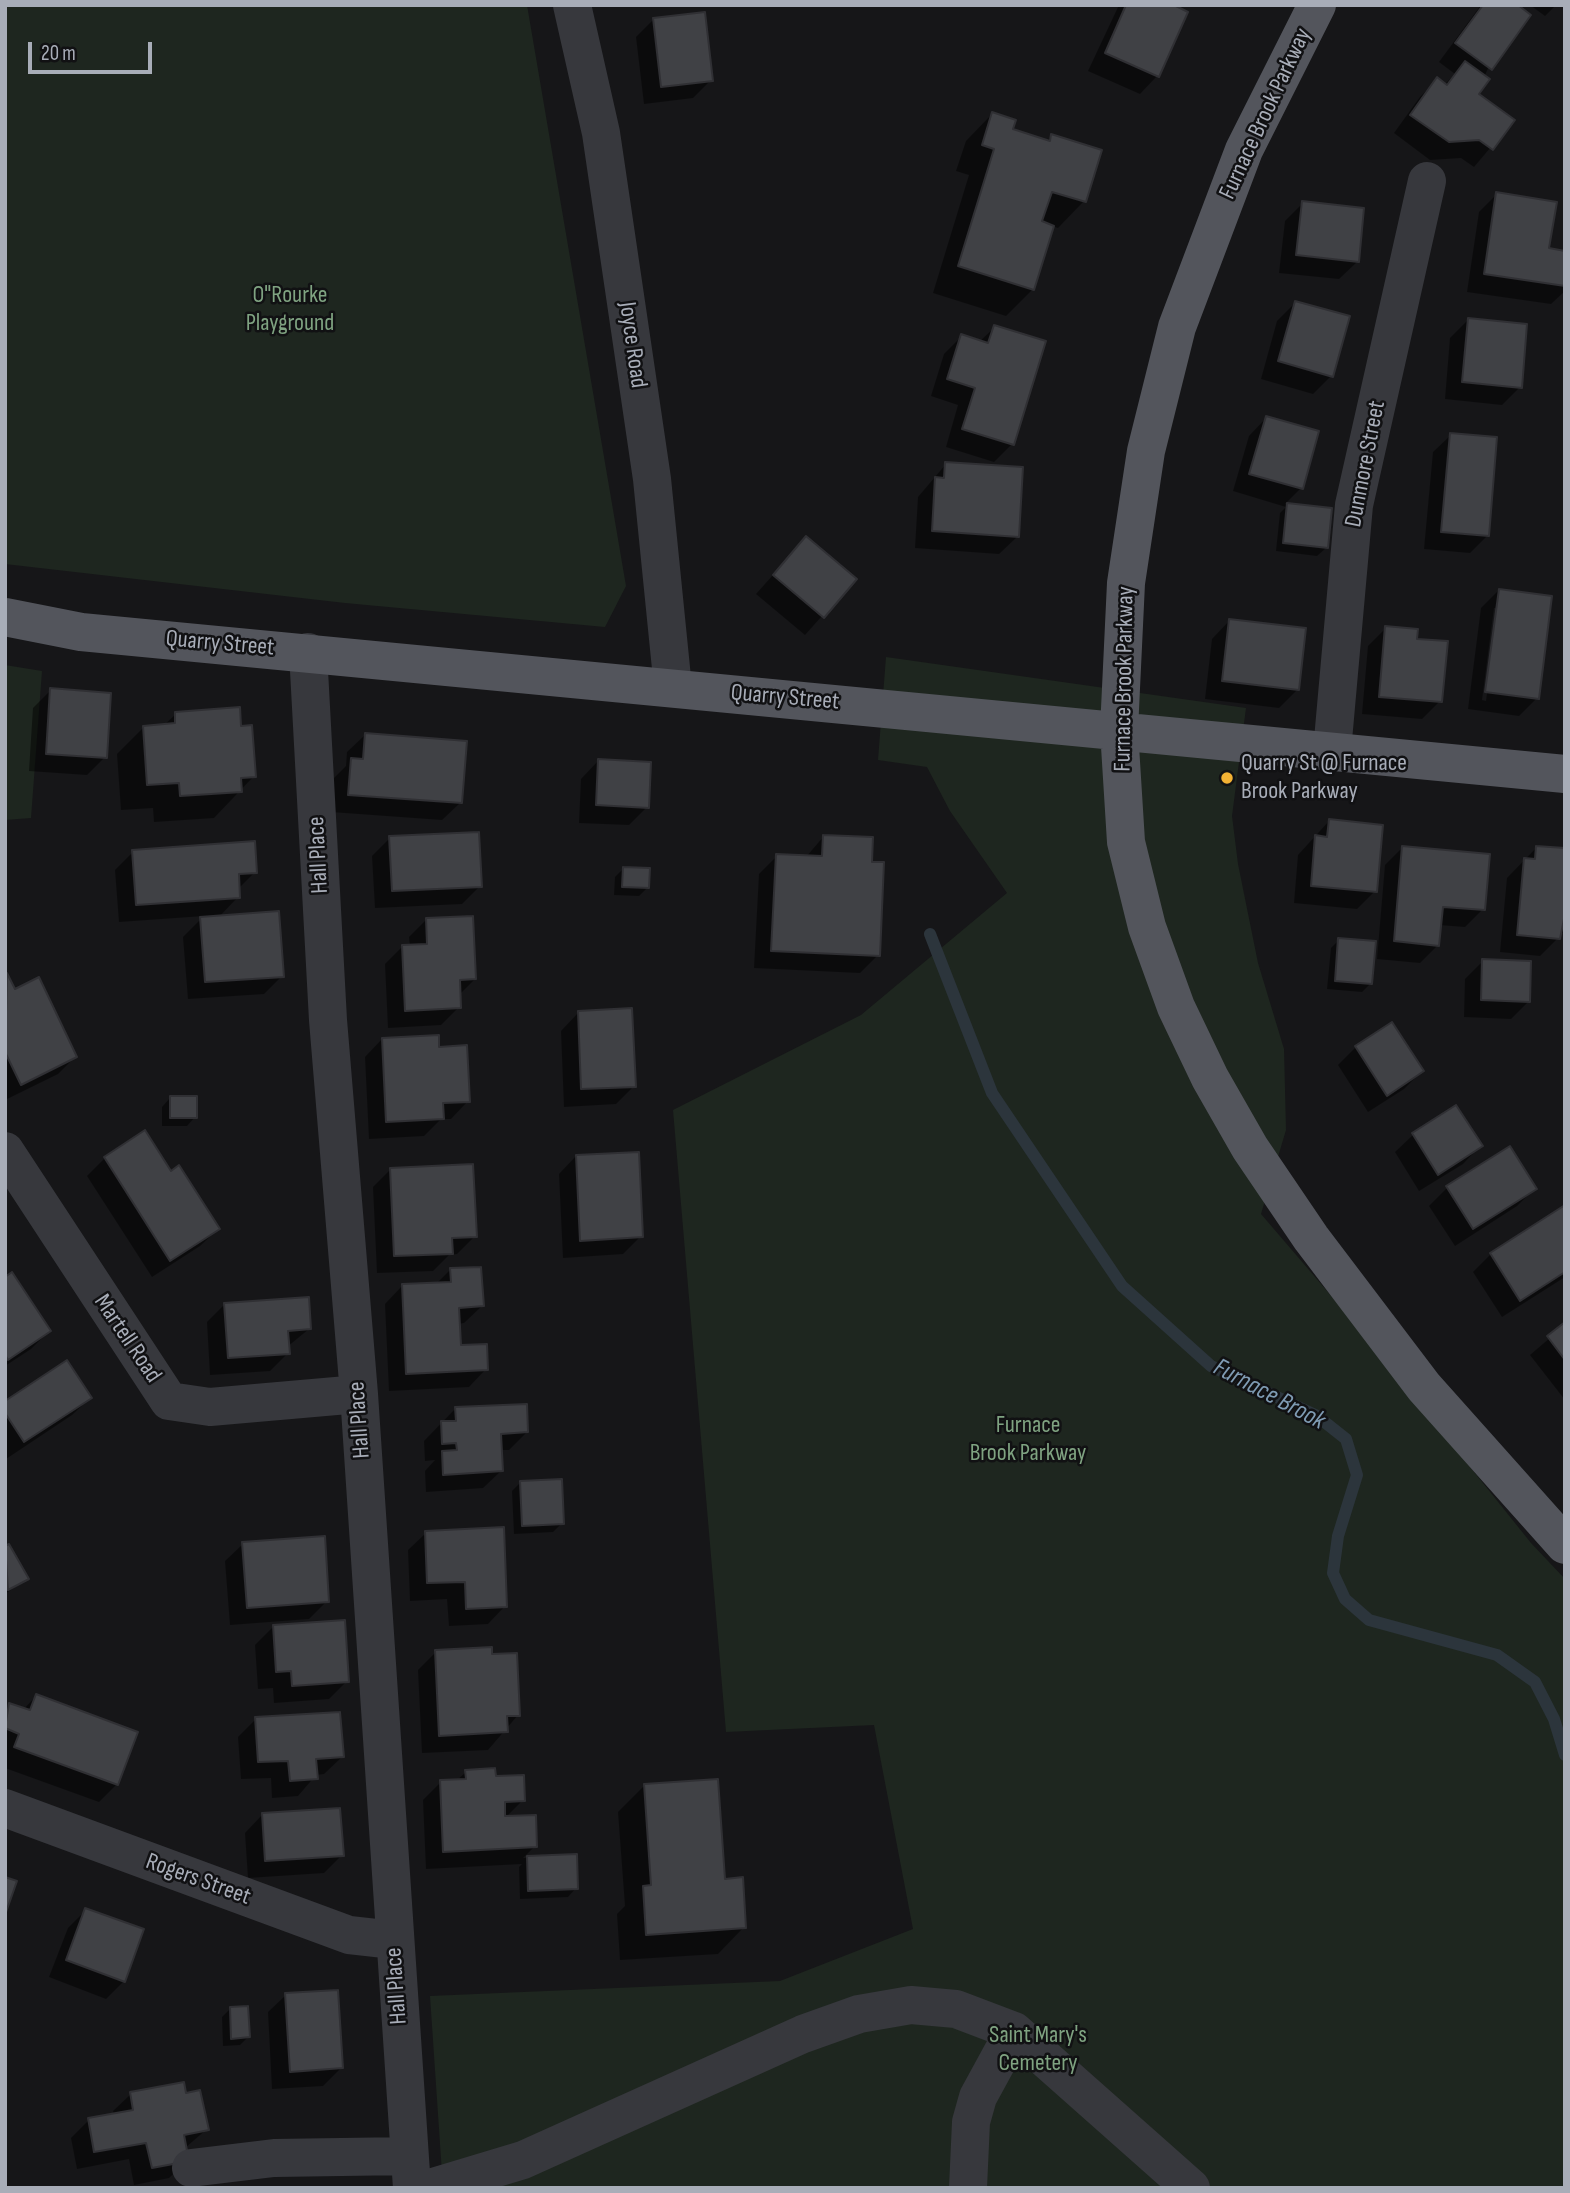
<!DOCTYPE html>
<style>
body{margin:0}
#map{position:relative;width:1570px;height:2193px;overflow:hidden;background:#161618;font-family:"Sofia Sans Condensed",sans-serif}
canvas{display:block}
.frame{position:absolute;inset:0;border:7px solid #a8adb8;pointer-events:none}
.scale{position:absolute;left:28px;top:42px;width:124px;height:32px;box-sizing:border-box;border:4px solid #a8adb8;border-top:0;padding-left:9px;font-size:21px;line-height:24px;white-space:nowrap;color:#a8adb8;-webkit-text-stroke:5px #111113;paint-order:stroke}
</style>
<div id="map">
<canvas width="1570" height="2193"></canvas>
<div class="frame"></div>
<div class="scale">20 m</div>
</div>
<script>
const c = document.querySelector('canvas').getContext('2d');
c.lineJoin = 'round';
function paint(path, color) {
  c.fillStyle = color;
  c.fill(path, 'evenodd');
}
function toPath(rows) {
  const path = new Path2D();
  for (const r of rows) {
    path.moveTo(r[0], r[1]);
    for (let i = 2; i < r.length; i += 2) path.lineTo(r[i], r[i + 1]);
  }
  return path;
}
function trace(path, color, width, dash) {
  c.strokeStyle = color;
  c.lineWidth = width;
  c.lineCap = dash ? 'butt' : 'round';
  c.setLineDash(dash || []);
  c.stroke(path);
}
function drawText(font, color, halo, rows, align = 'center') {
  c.font = font + ' "Sofia Sans Condensed",sans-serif';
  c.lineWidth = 5;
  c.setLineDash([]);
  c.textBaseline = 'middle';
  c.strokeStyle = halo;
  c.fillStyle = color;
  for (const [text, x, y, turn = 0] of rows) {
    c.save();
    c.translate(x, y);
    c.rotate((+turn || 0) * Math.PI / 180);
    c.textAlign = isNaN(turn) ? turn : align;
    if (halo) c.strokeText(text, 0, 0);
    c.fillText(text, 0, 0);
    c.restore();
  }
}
paint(toPath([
 [5,5,527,5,626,586,605,627,345,603,5,564],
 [886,657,1246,708,1232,816,1238,864,1258,963,1284,1049,1286,1130,1261,1214,1357,1326,1531,1543,1565,1579,1565,2188,443,2188,430,1996,780,1981,913,1929,874,1725,726,1732,673,1110,861,1015,1007,893,950,811,927,767,878,760],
 [5,665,42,671,31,818,5,820]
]), '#1e261f');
paint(toPath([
 [1119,5,1170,5,1186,12,1157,76,1140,94,1088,71],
 [1481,5,1515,5,1477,94,1513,121,1474,167,1461,158,1430,160,1394,133,1420,97,1437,80,1444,85,1455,74,1439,62],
 [1530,5,1556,5,1545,16],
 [654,19,711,80,693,98,644,104,636,37],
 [992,114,1010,130,1046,142,1052,136,1084,201,1058,228,1052,226,1033,289,1006,316,933,293,969,175,956,171,966,141],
 [1497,194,1547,250,1565,253,1565,291,1551,304,1467,292,1479,212],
 [1303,203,1357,262,1339,279,1279,273,1285,221],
 [1295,303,1331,376,1313,394,1261,379,1277,321],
 [1468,320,1520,387,1502,405,1445,399,1450,338],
 [995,327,1012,444,994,462,946,447,958,405,931,396,944,354,962,336,979,342],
 [1266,418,1301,488,1285,504,1330,509,1326,548,1317,556,1276,551,1280,513,1286,507,1233,491,1249,436],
 [1451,435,1488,535,1470,553,1424,549,1433,452],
 [946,464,1017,537,999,554,915,548,918,497],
 [806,538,855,579,805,635,756,594],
 [1499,590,1537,698,1519,716,1468,709,1481,608],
 [1494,608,1498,608,1486,701,1482,700],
 [1229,621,1297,690,1279,708,1205,699,1212,639],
 [1386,628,1415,640,1440,701,1422,719,1362,714,1368,646],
 [51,690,105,757,87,775,29,771,33,708],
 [176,714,239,728,254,776,214,818,154,822,153,808,121,810,117,754,144,727,163,726],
 [365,735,460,803,442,820,331,812,334,778,346,766,347,752],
 [598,761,647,807,629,825,579,823,581,779],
 [1329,821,1375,891,1357,909,1294,903,1298,855],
 [824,836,870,863,878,955,860,973,754,968,759,874,777,856,806,857],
 [390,838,480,886,462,904,375,908,372,856],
 [1403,847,1483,909,1465,927,1439,925,1438,945,1420,963,1377,959,1385,865],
 [1537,847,1565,850,1565,933,1559,933,1558,938,1540,956,1500,952,1507,878],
 [133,852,255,872,238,889,238,897,218,918,282,976,264,994,188,999,183,937,204,916,119,922,115,870],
 [623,869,648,887,639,896,614,895,615,877],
 [427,919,475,979,459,995,459,1007,441,1025,388,1028,385,964,403,946,410,946,409,937],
 [1339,940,1371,983,1362,992,1327,989,1331,948],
 [1483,961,1529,1001,1511,1019,1464,1017,1465,979],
 [7,975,14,991,75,1057,58,1074,5,1100],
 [578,1013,634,1086,616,1104,564,1107,561,1031],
 [382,1039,468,1101,451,1119,441,1119,424,1136,369,1139,365,1057],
 [1356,1047,1422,1071,1404,1089,1368,1112,1338,1065],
 [170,1098,195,1117,187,1126,162,1126,162,1107],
 [1455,1107,1480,1146,1463,1164,1419,1191,1395,1152,1413,1135],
 [1509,1149,1535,1188,1517,1206,1455,1246,1429,1206,1447,1188],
 [576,1156,641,1236,623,1254,563,1258,559,1174],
 [105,1158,170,1173,218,1229,200,1246,152,1277,87,1176],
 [391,1169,475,1236,457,1254,449,1255,433,1271,377,1273,373,1187],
 [1565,1207,1565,1277,1502,1317,1473,1272,1491,1254],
 [450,1270,482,1306,464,1323,458,1324,459,1347,486,1369,469,1387,389,1391,385,1304,402,1286,436,1284],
 [5,1279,49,1331,31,1349,5,1366],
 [224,1305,309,1329,287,1347,288,1353,270,1371,210,1375,207,1322],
 [1565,1325,1565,1400,1530,1355],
 [90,1398,72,1415,6,1459,5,1403],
 [455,1409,527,1432,509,1450,500,1450,501,1471,483,1488,426,1492,425,1471,435,1460,425,1461,424,1441],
 [520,1483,562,1523,553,1532,514,1534,512,1491],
 [426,1533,505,1606,488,1624,449,1626,447,1599,410,1601,408,1550],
 [243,1544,327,1601,309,1619,230,1625,225,1561],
 [5,1548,26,1579,5,1594],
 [273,1627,347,1681,329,1699,274,1703,273,1688,258,1689,255,1645],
 [436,1652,490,1656,518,1715,488,1750,422,1753,418,1670],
 [36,1696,117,1784,99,1802,5,1768,5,1709,9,1705,23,1710],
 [256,1719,342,1757,324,1774,316,1775,298,1796,272,1798,271,1778,241,1779,238,1737],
 [466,1772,494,1778,523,1800,505,1818,535,1846,523,1858,575,1855,576,1888,568,1897,520,1899,519,1867,522,1864,426,1869,423,1800,441,1782,456,1781],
 [645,1785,744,1927,718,1954,620,1960,617,1914,625,1906,618,1812],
 [262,1815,342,1855,324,1873,248,1878,245,1833],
 [86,1910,124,1981,106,1999,49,1977,68,1928],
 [286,1995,341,2068,323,2086,272,2089,268,2012],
 [231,2008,248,2037,240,2045,223,2046,222,2017],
 [131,2094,185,2095,207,2129,185,2148,187,2161,169,2178,134,2185,129,2159,77,2169,71,2138,89,2120,114,2115,113,2111]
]), '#0007');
trace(toPath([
 [930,934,992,1093,1122,1286,1211,1366,1317,1416,1346,1439,1357,1475,1338,1536,1333,1573,1345,1599,1369,1620,1497,1655,1535,1682,1554,1719,1565,1755]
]), '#2c353c', 12);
const building = toPath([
 [1126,5,1174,5,1188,12,1159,77,1105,53,1126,5],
 [1483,5,1518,5,1531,15,1492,70,1455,43,1483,5],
 [705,12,713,81,661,87,653,18,705,12],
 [1465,61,1490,79,1479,94,1515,120,1493,150,1479,140,1449,142,1410,115,1437,77,1447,85,1465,61],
 [992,112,1016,120,1013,129,1050,141,1051,134,1102,150,1086,202,1052,192,1042,221,1054,226,1034,290,958,266,994,149,982,145,992,112],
 [1496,192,1557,202,1549,248,1565,251,1565,286,1484,274,1496,192],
 [1302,201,1364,208,1359,262,1296,255,1302,201],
 [1295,301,1350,316,1333,377,1278,361,1295,301],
 [1468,318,1527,324,1522,388,1462,382,1468,318],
 [994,325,1046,341,1014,445,962,429,975,388,947,379,961,334,988,343,994,325],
 [1266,416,1319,431,1303,489,1249,474,1266,416],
 [1450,433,1497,437,1489,536,1441,532,1450,433],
 [945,462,1023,467,1019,537,932,531,935,477,944,478,945,462],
 [1287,503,1332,508,1328,548,1283,543,1287,503],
 [806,536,857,579,824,618,773,575,806,536],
 [1499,589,1552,596,1539,699,1485,692,1499,589],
 [1229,619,1306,628,1299,690,1222,681,1229,619],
 [1385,626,1418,629,1417,639,1448,641,1442,702,1379,697,1385,626],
 [50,688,111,693,107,758,46,754,50,688],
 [240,707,241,726,252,725,256,777,241,778,242,792,180,796,179,783,147,785,143,726,175,723,175,712,240,707],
 [365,733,467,741,462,803,348,795,351,758,363,759,365,733],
 [598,759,651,762,649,808,596,805,598,759],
 [1329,819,1383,825,1377,892,1311,886,1315,835,1327,837,1329,819],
 [479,832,482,887,392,891,389,836,479,832],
 [823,835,873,837,872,862,884,862,880,956,771,951,776,854,822,856,823,835],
 [255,841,257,873,239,874,240,898,136,905,132,850,255,841],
 [1402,846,1490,854,1485,910,1443,907,1439,946,1394,941,1402,846],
 [1536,846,1565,848,1565,914,1560,939,1517,935,1524,858,1535,859,1536,846],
 [623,867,650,868,649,888,622,887,623,867],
 [279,911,284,977,205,982,200,917,279,911],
 [473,916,476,979,460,980,461,1008,405,1011,402,945,427,944,426,918,473,916],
 [1338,938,1376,941,1372,984,1335,981,1338,938],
 [1482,959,1531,961,1530,1002,1481,1000,1482,959],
 [7,973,15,989,39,977,77,1057,21,1085,5,1052,7,973],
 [632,1008,636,1087,581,1089,578,1011,632,1008],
 [1392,1022,1424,1071,1387,1096,1355,1046,1392,1022],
 [439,1035,439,1047,467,1045,470,1102,443,1103,444,1119,386,1122,382,1038,439,1035],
 [170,1096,197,1096,197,1118,170,1118,170,1096],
 [1456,1105,1483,1146,1438,1175,1412,1133,1456,1105],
 [145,1130,171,1171,179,1165,220,1229,170,1261,104,1157,145,1130],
 [1510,1146,1537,1189,1473,1229,1446,1186,1510,1146],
 [639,1152,643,1237,580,1241,576,1155,639,1152],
 [473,1164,477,1237,452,1238,453,1254,394,1256,390,1168,473,1164],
 [1565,1205,1565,1272,1520,1301,1490,1253,1565,1205],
 [481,1267,484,1306,459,1308,461,1345,487,1344,488,1370,406,1374,402,1284,451,1282,450,1268,481,1267],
 [12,1272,51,1331,8,1360,5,1355,5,1277,12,1272],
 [309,1297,311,1329,288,1331,290,1354,228,1358,224,1303,309,1297],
 [1565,1322,1565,1360,1547,1336,1565,1322],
 [67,1360,92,1398,24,1442,5,1413,5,1401,67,1360],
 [527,1404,528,1432,501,1434,503,1471,443,1475,442,1451,457,1450,456,1443,442,1444,441,1421,456,1421,455,1407,527,1404],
 [562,1479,564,1524,522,1526,520,1481,562,1479],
 [504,1527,507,1607,466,1609,465,1582,427,1583,425,1531,504,1527],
 [325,1536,329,1602,247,1608,242,1542,325,1536],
 [9,1544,29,1579,8,1590,5,1546,9,1544],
 [345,1620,349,1682,292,1686,291,1671,276,1672,273,1625,345,1620],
 [492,1647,492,1654,517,1653,520,1716,507,1716,508,1732,439,1736,435,1650,492,1647],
 [36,1694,138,1732,118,1785,14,1747,19,1734,5,1728,9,1703,30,1710,36,1694],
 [340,1712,344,1757,316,1759,318,1779,290,1781,288,1761,258,1762,255,1717,340,1712],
 [495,1768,496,1776,524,1775,525,1801,505,1802,505,1816,536,1815,537,1847,443,1852,440,1780,466,1779,465,1770,495,1768],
 [718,1779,725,1879,743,1877,746,1928,646,1935,643,1886,651,1885,644,1784,718,1779],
 [340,1808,344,1856,265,1861,262,1813,340,1808],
 [577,1854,578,1889,528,1891,527,1856,577,1854],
 [5,1877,17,1881,5,1915,5,1877],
 [85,1908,144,1929,125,1982,66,1960,85,1908],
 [338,1990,343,2068,290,2072,285,1993,338,1990],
 [248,2006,250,2037,231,2039,230,2007,248,2006],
 [184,2082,186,2093,200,2090,209,2130,184,2135,189,2161,152,2168,146,2143,94,2152,88,2118,133,2110,130,2092,184,2082]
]);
paint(building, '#404145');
trace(building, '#303034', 2);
trace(toPath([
 [572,5,601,133,652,479,673,688],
 [308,652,328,1020,359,1394,412,2188],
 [1332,751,1354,505,1427,181],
 [5,1151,169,1401,210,1407,359,1394],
 [5,1808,349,1935,394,1940],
 [191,2168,274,2158,409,2156],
 [430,2188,523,2160,803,2034,859,2014,911,2005,956,2009,1014,2031,1191,2188],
 [968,2188,971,2122,978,2097,1014,2031]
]), '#37383d', 38);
trace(toPath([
 [1317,5,1244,150,1177,327,1146,451,1126,583,1119,730,1126,842,1147,927,1176,1007,1210,1078,1250,1148,1311,1238,1424,1387,1565,1545],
 [5,617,81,632,1565,774]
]), '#53555c', 38);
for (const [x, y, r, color] of [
 [1227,778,7,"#f2b134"]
]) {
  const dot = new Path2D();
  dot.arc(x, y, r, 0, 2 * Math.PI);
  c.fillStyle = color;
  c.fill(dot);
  trace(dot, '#111113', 2.5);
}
drawText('24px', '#a8adb8', '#111113', [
 ["Furnace Brook Parkway",1266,114,-65],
 ["Joyce Road",632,345,82],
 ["Dunmore Street",1366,464,-79],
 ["Quarry Street",220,644,5],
 ["Furnace Brook Parkway",1125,679,-89],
 ["Quarry Street",785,698,5],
 ["Hall Place",319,855,-93],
 ["Martell Road",127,1339,56],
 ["Hall Place",360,1420,-94],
 ["Rogers Street",198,1880,20],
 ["Hall Place",397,1986,-94]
]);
drawText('24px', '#7fa381', '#111113', [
 ["O\"Rourke",290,296],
 ["Playground",290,324],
 ["Furnace",1028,1426],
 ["Brook Parkway",1028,1454],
 ["Saint Mary's",1038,2036],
 ["Cemetery",1038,2064]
]);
drawText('24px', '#a8adb8', '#111113', [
 ["Quarry St @ Furnace",1241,764],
 ["Brook Parkway",1241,792]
], 'left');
drawText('italic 26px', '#7f9bb3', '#111113', [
 ["Furnace Brook",1269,1395,28]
]);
</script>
